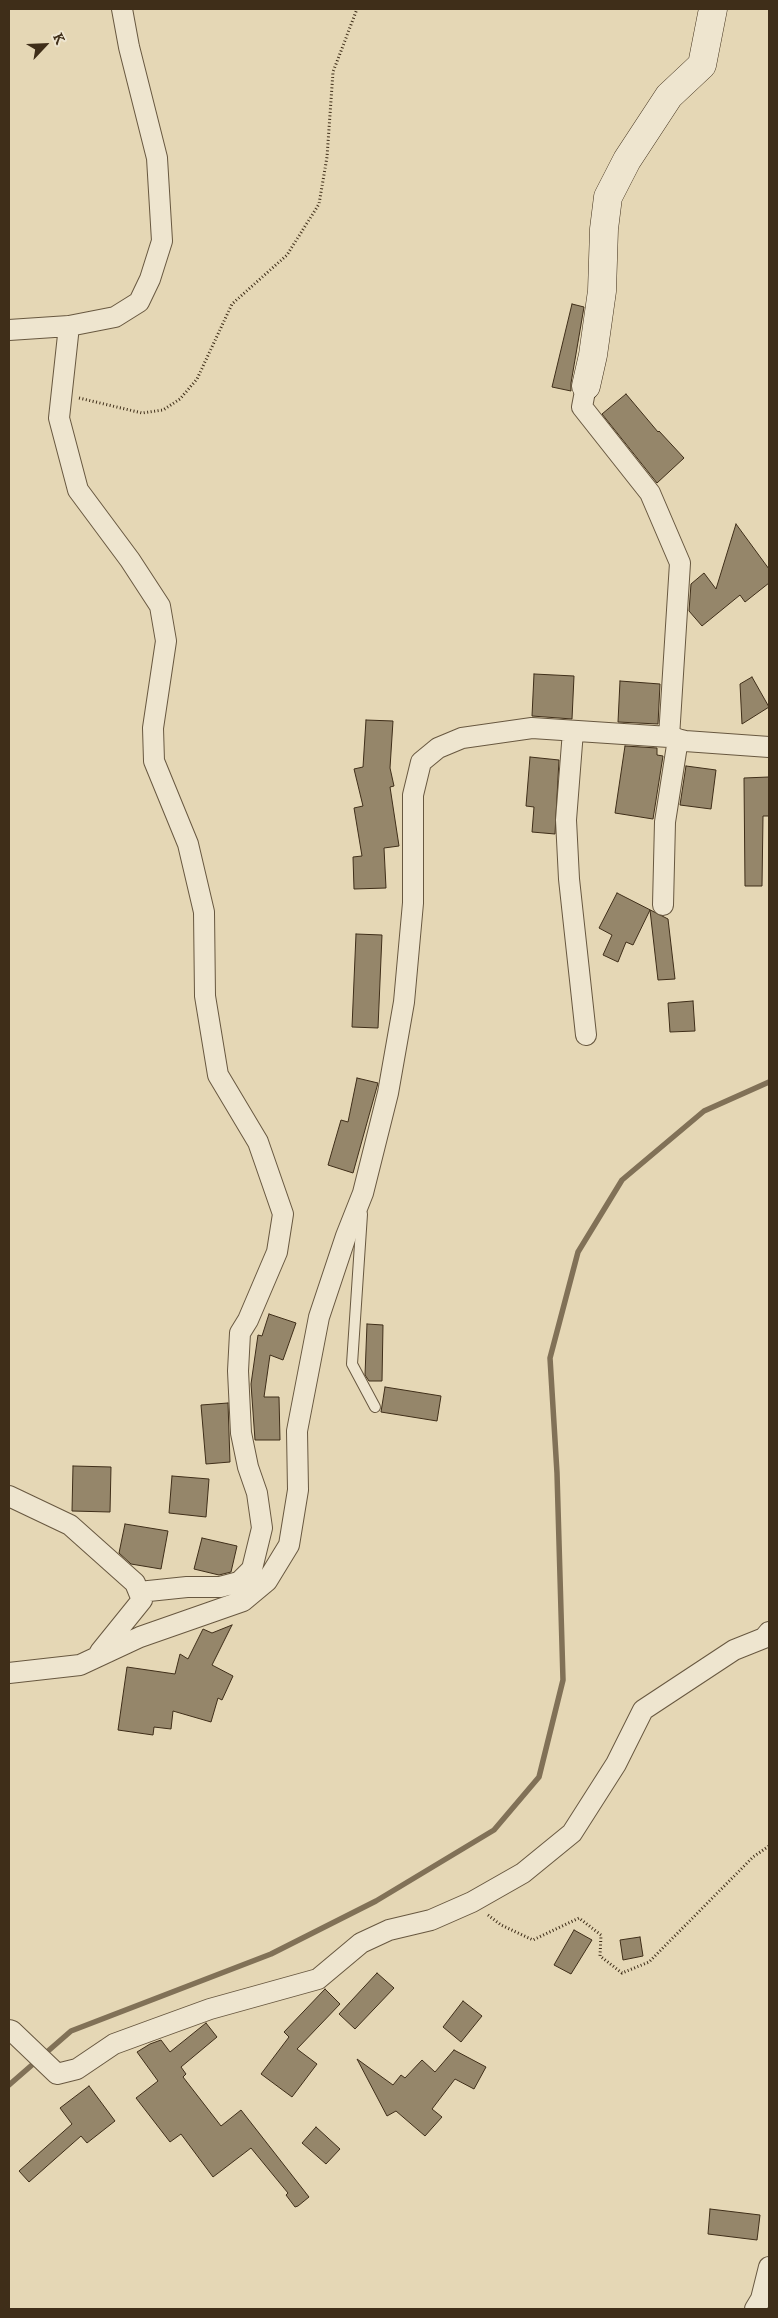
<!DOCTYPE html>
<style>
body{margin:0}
#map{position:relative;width:778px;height:2318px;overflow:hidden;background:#e5d7b5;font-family:"IM FELL English",serif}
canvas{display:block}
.frame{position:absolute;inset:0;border:10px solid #3f2e19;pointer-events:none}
.north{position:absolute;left:20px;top:20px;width:50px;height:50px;-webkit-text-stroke:4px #eee5cf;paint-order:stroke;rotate:65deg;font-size:14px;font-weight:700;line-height:20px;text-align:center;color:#3f2e19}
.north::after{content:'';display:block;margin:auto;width:18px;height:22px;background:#3f2e19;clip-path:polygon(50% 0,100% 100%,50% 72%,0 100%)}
</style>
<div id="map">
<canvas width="778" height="2318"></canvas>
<div class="frame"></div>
<div class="north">K</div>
</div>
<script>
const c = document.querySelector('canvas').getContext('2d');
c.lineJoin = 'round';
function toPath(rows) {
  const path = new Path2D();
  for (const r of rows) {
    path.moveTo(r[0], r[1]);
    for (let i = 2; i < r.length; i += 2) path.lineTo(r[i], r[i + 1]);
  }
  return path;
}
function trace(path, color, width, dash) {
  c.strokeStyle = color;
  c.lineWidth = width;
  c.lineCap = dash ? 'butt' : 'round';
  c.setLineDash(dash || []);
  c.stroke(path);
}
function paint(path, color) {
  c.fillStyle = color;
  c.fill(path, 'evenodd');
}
trace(toPath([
 [9,2085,71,2031,271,1954,376,1901,494,1830,539,1777,563,1680,557,1473,550,1358,578,1252,622,1180,704,1111,769,1082]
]), '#817157', 5.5);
const building = toPath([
 [572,304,584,307,571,383,571,391,552,387,572,304],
 [626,394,658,432,659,431,684,458,657,483,602,414,626,394],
 [736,524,769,569,769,583,745,602,740,595,702,626,689,611,691,584,704,573,716,589,736,524],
 [534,674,574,676,572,719,532,716,534,674],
 [752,677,769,707,742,724,740,684,752,677],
 [620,681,660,684,658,724,618,722,620,681],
 [366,720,393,721,390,768,394,786,390,787,399,846,384,848,386,888,354,889,353,857,362,856,354,808,363,806,354,769,363,767,366,720],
 [625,746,657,748,657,755,663,756,653,819,615,813,625,746],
 [530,757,559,760,555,834,532,832,534,807,526,806,530,757],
 [686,766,716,770,711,809,680,805,686,766],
 [769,777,769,816,763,816,762,886,745,886,744,778,769,777],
 [617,893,668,919,675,979,658,980,650,910,633,945,626,942,618,962,603,955,612,935,599,928,617,893],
 [356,934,382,935,378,1028,352,1027,356,934],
 [693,1001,695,1031,670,1032,668,1003,693,1001],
 [357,1078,378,1083,353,1173,328,1165,341,1120,348,1122,357,1078],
 [269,1314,296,1323,283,1360,270,1355,264,1397,279,1397,280,1440,255,1440,251,1384,258,1335,262,1336,269,1314],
 [367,1324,383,1325,382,1381,369,1381,365,1375,367,1324],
 [385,1387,441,1396,437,1421,381,1412,385,1387],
 [228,1403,230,1462,206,1464,201,1405,228,1403],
 [73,1466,111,1467,110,1512,72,1511,73,1466],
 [172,1476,209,1479,206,1517,169,1513,172,1476],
 [125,1524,168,1531,161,1569,131,1564,119,1553,125,1524],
 [202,1538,237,1546,231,1572,219,1575,194,1569,202,1538],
 [232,1625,212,1665,233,1676,222,1700,218,1698,211,1722,173,1711,171,1729,154,1727,153,1735,118,1730,127,1667,175,1674,180,1654,188,1659,203,1629,212,1633,232,1625],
 [574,1930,592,1940,571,1974,554,1965,574,1930],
 [640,1937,643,1956,623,1960,620,1940,640,1937],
 [377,1973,394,1988,355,2029,339,2014,377,1973],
 [325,1989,340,2004,297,2049,317,2064,292,2097,261,2074,289,2037,284,2032,325,1989],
 [463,2001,482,2016,461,2042,443,2027,463,2001],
 [206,2023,217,2037,181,2067,186,2074,183,2077,221,2126,241,2110,309,2197,298,2206,295,2207,286,2195,288,2193,251,2148,213,2177,181,2134,170,2142,136,2098,158,2081,137,2052,150,2044,161,2040,170,2052,206,2023],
 [454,2050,486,2067,474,2089,455,2079,432,2109,442,2117,425,2136,396,2111,387,2116,357,2059,393,2085,401,2075,405,2078,422,2060,435,2072,454,2050],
 [89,2086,115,2121,87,2143,81,2136,29,2182,19,2171,72,2124,60,2108,89,2086],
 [316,2127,340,2149,326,2164,302,2143,316,2127],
 [710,2209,760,2215,757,2240,708,2234,710,2209]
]);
paint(building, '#95866a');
trace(building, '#3f2e19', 1);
const lane = toPath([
 [362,1214,352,1364,375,1407]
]);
const street = toPath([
 [69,326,59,418,78,490,130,560,160,606,166,641,153,728,154,761,188,844,204,912,205,996,218,1075,258,1142,283,1214,277,1252,248,1320,240,1333,238,1371,241,1433,248,1467,257,1493,262,1528,252,1569,239,1582,220,1587,187,1587,139,1592],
 [9,330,69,326,115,317,139,302,150,279,162,241,157,158,129,47,122,9],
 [586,386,582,407,650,493,680,563,669,737],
 [573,731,566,820,569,879,586,1035],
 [663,905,665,822,678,739],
 [9,1496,70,1525,135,1583,142,1600,100,1652],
 [9,1673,80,1665,140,1637,243,1601,267,1581,289,1545,298,1490,297,1431,319,1317,346,1236,363,1193,388,1093,404,1002,413,903,413,795,421,762,438,748,462,738,532,728,669,737,685,741,769,747],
 [9,2030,12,2031,57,2074,77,2069,114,2044,155,2029,210,2009,318,1979,361,1943,389,1930,431,1920,472,1902,523,1873,572,1833,616,1764,643,1710,734,1650,764,1638,769,1632],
 [755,2309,761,2299,769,2267]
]);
const secondary = toPath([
 [586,386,593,355,602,291,604,229,608,197,627,160,669,96,702,65,713,9]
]);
trace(lane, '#685840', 12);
trace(street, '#685840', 22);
trace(secondary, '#3f2e19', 29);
trace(toPath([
 [79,398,142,413,163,410,180,399,197,379,232,304,287,255,319,204,327,157,333,72,357,9],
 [488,1915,501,1925,533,1940,579,1918,601,1935,600,1956,622,1973,649,1962,753,1857,769,1846]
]), '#3f2e19', 3, [1, 2.5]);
trace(lane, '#eee5cf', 10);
trace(street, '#eee5cf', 20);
trace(secondary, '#eee5cf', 28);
</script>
